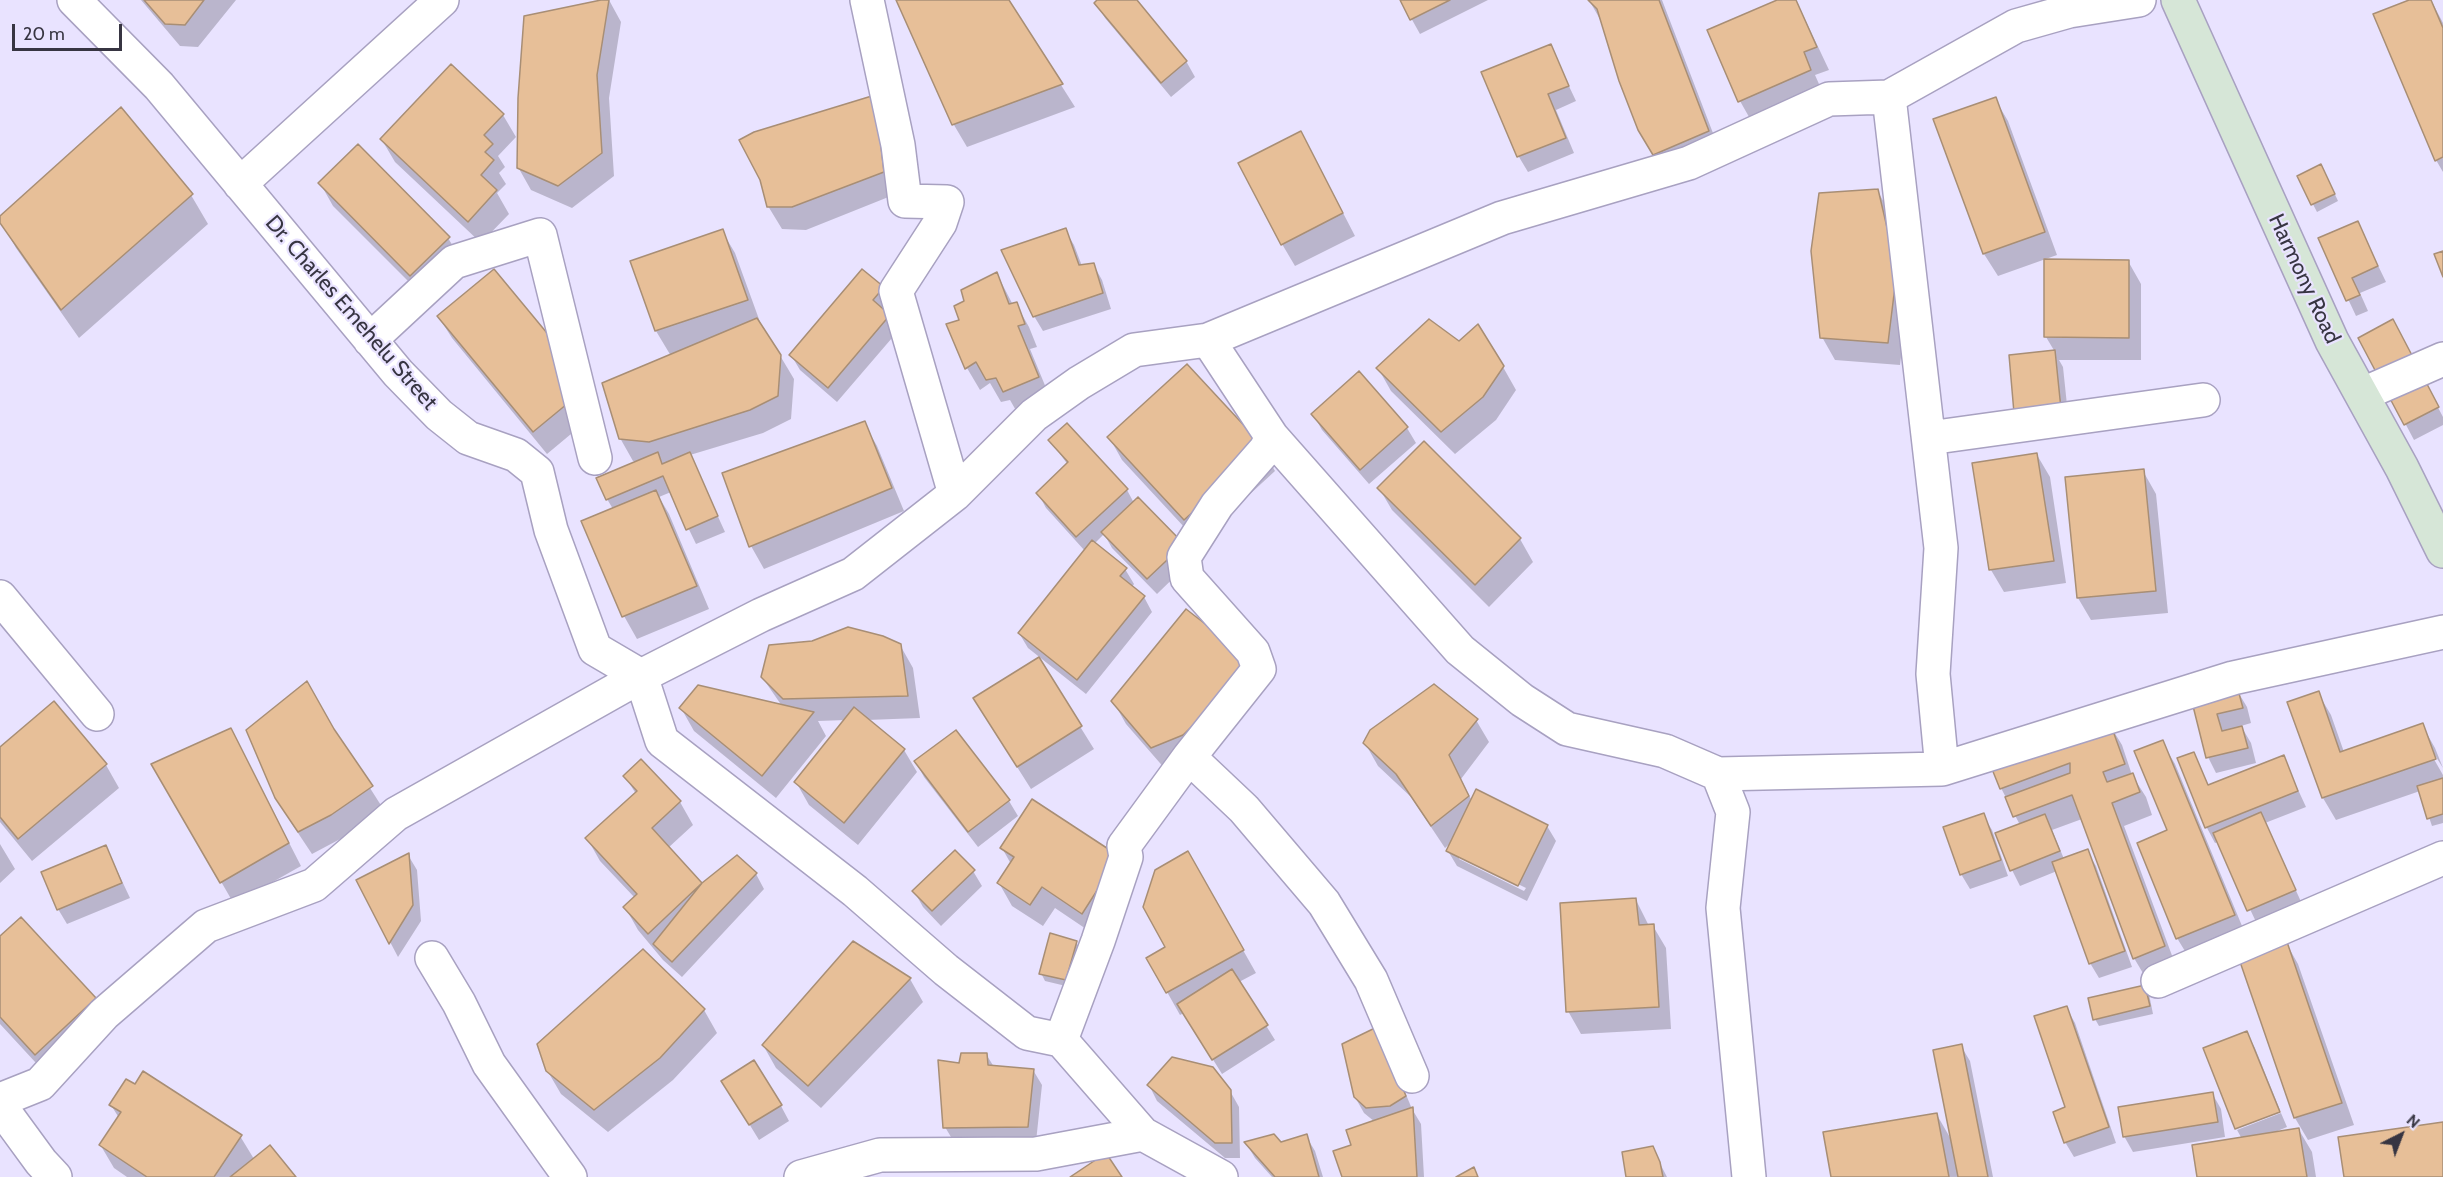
<!DOCTYPE html>
<style>
body{margin:0}
#map{position:relative;width:2443px;height:1177px;overflow:hidden;background:#e9e3ff;font-family:Cabin,sans-serif}
canvas{display:block}
.north{position:absolute;left:2371px;top:1105px;width:60px;height:60px;-webkit-text-stroke:4px #e9e3ff;paint-order:stroke;rotate:42deg;font-size:16px;font-weight:700;line-height:24px;text-align:center;color:#373542}
.north::after{content:'';display:block;margin:auto;width:21px;height:27px;background:#373542;clip-path:polygon(50% 0,100% 100%,50% 72%,0 100%)}
.scale{position:absolute;left:12px;top:24px;width:110px;height:27px;box-sizing:border-box;border:3px solid #373542;border-top:0;padding-left:8px;font-size:18px;line-height:21px;white-space:nowrap;color:#373542;-webkit-text-stroke:4px #e9e3ff;paint-order:stroke}
</style>
<div id="map">
<canvas width="2443" height="1177"></canvas>
<div class="north">N</div>
<div class="scale">20 m</div>
</div>
<script>
const c = document.querySelector('canvas').getContext('2d');
c.lineJoin = 'round';
function paint(path, color) {
  c.fillStyle = color;
  c.fill(path, 'evenodd');
}
function toPath(rows) {
  const path = new Path2D();
  for (const r of rows) {
    path.moveTo(r[0], r[1]);
    for (let i = 2; i < r.length; i += 2) path.lineTo(r[i], r[i + 1]);
  }
  return path;
}
function trace(path, color, width, dash) {
  c.strokeStyle = color;
  c.lineWidth = width;
  c.lineCap = dash ? 'butt' : 'round';
  c.setLineDash(dash || []);
  c.stroke(path);
}
function drawText(font, color, halo, rows, align = 'center') {
  c.font = font + ' Cabin,sans-serif';
  c.lineWidth = 4.5;
  c.setLineDash([]);
  c.textBaseline = 'middle';
  c.strokeStyle = halo;
  c.fillStyle = color;
  for (const [text, x, y, turn = 0] of rows) {
    c.save();
    c.translate(x, y);
    c.rotate((+turn || 0) * Math.PI / 180);
    c.textAlign = isNaN(turn) ? turn : align;
    if (halo) c.strokeText(text, 0, 0);
    c.fillText(text, 0, 0);
    c.restore();
  }
}
paint(toPath([
 [141,0,236,0,198,47,180,46],
 [609,0,621,22,609,98,614,176,572,208,531,190,518,167],
 [898,0,1007,0,1075,107,967,147,954,125],
 [1099,0,1135,0,1186,61,1195,77,1171,97,1105,18,1096,3],
 [1401,0,1488,0,1420,34],
 [1589,0,1662,0,1721,154,1668,177,1653,153,1601,21],
 [1780,0,1796,0,1829,70,1815,75,1823,93,1753,124,1740,101],
 [2413,0,2431,0,2443,23,2443,172,2436,160],
 [1550,46,1576,101,1556,110,1574,153,1528,172,1519,157,1483,73],
 [451,66,503,115,516,137,498,156,505,167,499,173,506,184,497,193,509,214,481,243,395,162,382,140],
 [874,97,896,194,806,230,782,229,768,206],
 [1995,99,2008,121,2057,255,1998,276,1984,254,1935,120],
 [1313,155,1355,236,1295,266,1282,244],
 [2325,173,2338,201,2317,212,2299,177],
 [320,183,448,238,462,261,424,297,333,206],
 [1877,190,1890,213,1909,294,1900,365,1835,360,1822,337],
 [191,195,208,224,79,338,16,248,0,220,0,218],
 [2357,222,2386,282,2360,293,2368,311,2356,316,2320,239],
 [1065,230,1074,245,1082,266,1093,264,1102,280,1111,309,1043,331,1034,316],
 [722,231,735,253,760,322,794,379,791,419,763,433,690,455,725,532,696,544,671,492,659,497,669,514,709,609,637,639,624,616,583,522,613,509,607,499,640,462,633,461,620,438,671,356,656,331],
 [2128,261,2141,284,2141,360,2059,360,2063,367,2069,424,2025,428,2055,352,2046,337],
 [997,274,1013,305,1016,304,1029,327,1037,347,1030,349,1051,400,1018,414,1010,400,1001,402,990,383,980,390,967,368,948,325,960,321,966,302],
 [883,288,898,331,837,402,800,370,791,355],
 [438,316,588,386,601,409,547,454,452,338],
 [2401,337,2443,417,2443,425,2414,440,2360,338],
 [1459,343,1503,367,1516,390,1496,420,1455,454,1391,391,1378,368],
 [1313,414,1407,428,1416,443,1369,484,1322,430],
 [864,423,877,446,904,511,764,569,751,546,724,474],
 [1067,425,1127,490,1134,503,1192,560,1157,594,1112,548,1104,534,1094,544,1125,569,1134,584,1132,587,1144,597,1152,612,1086,694,1028,648,1019,633,1085,551,1046,508,1038,493,1068,465,1050,440],
 [1109,437,1262,448,1275,471,1198,542,1122,460],
 [1424,443,1520,539,1533,562,1489,607,1392,510,1379,488],
 [2037,455,2050,477,2066,583,2004,592,1991,570],
 [2143,471,2156,494,2168,613,2091,620,2078,598],
 [1187,612,1196,757,1166,770,1126,724,1113,701],
 [900,645,913,668,920,718,867,720,904,750,917,772,858,845,809,805,796,782,846,720,818,721,826,736,776,798,694,731,681,708,782,706,762,677],
 [1038,659,1094,749,1031,789,988,721],
 [2238,692,2247,707,2251,723,2241,726,2251,743,2256,763,2216,773,2208,757,2194,703],
 [2318,693,2331,715,2344,752,2422,725,2435,748,2443,768,2433,752,2431,754,2443,775,2443,823,2432,826,2420,791,2336,820,2323,798,2289,703],
 [54,704,106,765,119,788,32,861,0,822,0,749],
 [1476,720,1489,742,1461,779,1472,801,1547,826,1556,841,1527,901,1457,866,1448,851,1452,842,1445,848,1411,797,1378,766,1365,743],
 [1459,855,1526,888,1524,891,1459,859],
 [2108,722,2122,745,2132,775,2146,797,2152,815,2124,826,2177,969,2147,980,2134,958,2082,819,2052,830,2064,859,2087,851,2096,866,2132,967,2099,978,2090,963,2057,871,2020,886,2012,870,1997,834,2020,825,2001,788],
 [333,730,384,810,344,837,312,854,290,821],
 [2162,742,2175,764,2247,938,2191,961,2177,938],
 [243,753,301,866,234,904,153,764],
 [2193,754,2209,786,2283,757,2306,807,2265,823,2303,906,2258,926,2218,842,2215,843,2207,828,2179,759],
 [916,762,1009,801,1018,816,978,847,924,777],
 [625,776,680,802,693,825,668,848,702,885,756,874,764,889,682,977,663,960,638,930,625,907,635,898,600,861,587,838,636,794],
 [1983,815,1992,830,2008,876,1970,889,1961,874],
 [0,844,15,869,0,883],
 [106,847,130,898,67,924,58,909],
 [1002,848,1118,857,1095,935,1055,908,1043,926,1012,906,999,883,1011,864],
 [1188,853,1256,973,1239,982,1275,1040,1222,1074,1184,1013,1180,1015,1148,958,1167,947],
 [408,855,417,870,421,921,398,957,358,881],
 [973,871,982,886,941,926,923,907,914,891],
 [1636,900,1649,926,1653,926,1666,948,1671,1029,1581,1034,1568,1011],
 [0,938,95,999,108,1021,48,1076,0,1024],
 [2285,941,2298,964,2354,1125,2308,1140,2295,1118,2240,957],
 [1076,942,1080,950,1070,987,1045,981,1041,973],
 [643,951,704,1010,717,1033,673,1080,608,1132,561,1094,547,1070],
 [910,979,923,1002,821,1108,776,1068,763,1045],
 [2145,986,2149,994,2153,1014,2099,1026,2095,1019],
 [2066,1007,2075,1023,2116,1143,2074,1157,2065,1142,2067,1108],
 [2247,1033,2255,1048,2280,1110,2236,1127],
 [1385,1044,1412,1109,1421,1124,1424,1177,1343,1177,1353,1146,1375,1122,1364,1113,1355,1097],
 [1961,1046,1970,1061,1993,1177,1833,1177,1937,1115,1952,1141],
 [986,1054,994,1067,1033,1070,1042,1085,1036,1142,954,1142,945,1127,960,1065],
 [1149,1085,1230,1091,1239,1107,1240,1158,1225,1158,1157,1101],
 [2212,1093,2221,1109,2225,1137,2133,1152,2124,1136],
 [732,1096,781,1106,789,1121,759,1140],
 [111,1105,240,1136,254,1159,294,1177,127,1177,114,1168,101,1146,119,1118],
 [2281,1113,2287,1127,2275,1132,2299,1130,2312,1152,2316,1177,2199,1177,2242,1139,2237,1130],
 [1306,1136,1315,1151,1323,1177,1272,1177,1255,1158,1246,1143,1280,1143],
 [1652,1148,1667,1177,1628,1177]
]), '#0003');
const building = toPath([
 [144,0,204,0,185,25,165,24,144,0],
 [601,0,609,0,597,75,602,153,558,186,517,168,518,98,524,16,601,0],
 [896,0,1009,0,1063,84,952,125,896,0],
 [1097,0,1137,0,1187,61,1161,83,1094,3,1097,0],
 [1400,0,1450,0,1410,20,1400,0],
 [1588,0,1659,0,1709,131,1653,155,1638,130,1619,81,1597,9,1588,0],
 [1777,0,1796,0,1817,47,1804,52,1811,70,1738,102,1707,30,1777,0],
 [2409,0,2431,0,2443,28,2443,157,2435,161,2373,14,2409,0],
 [1551,44,1569,86,1548,94,1566,138,1517,157,1481,72,1551,44],
 [451,64,504,114,484,135,493,144,485,152,494,160,481,175,497,190,468,222,380,139,451,64],
 [875,95,884,172,792,207,767,207,760,180,739,140,754,132,875,95],
 [1996,97,2045,232,1983,254,1933,119,1996,97],
 [121,107,193,194,61,310,0,223,0,216,121,107],
 [1301,131,1343,213,1281,245,1238,163,1301,131],
 [358,144,450,237,410,276,318,183,358,144],
 [2321,164,2335,194,2311,205,2297,176,2321,164],
 [1878,189,1897,270,1888,343,1820,338,1811,251,1819,193,1878,189],
 [2358,221,2378,266,2352,278,2360,295,2346,301,2318,238,2358,221],
 [1066,228,1079,265,1094,263,1103,293,1033,317,1001,250,1066,228],
 [723,229,748,300,655,331,630,261,723,229],
 [2443,251,2443,277,2434,254,2443,251],
 [2044,259,2129,260,2129,338,2044,337,2044,259],
 [494,269,590,385,533,432,437,316,494,269],
 [862,269,884,287,873,300,890,315,828,388,789,355,862,269],
 [997,272,1009,304,1017,302,1025,324,1018,326,1039,377,1003,392,996,378,986,380,976,362,965,369,946,324,959,320,954,306,964,301,961,290,997,272],
 [757,318,781,355,778,396,750,410,649,442,619,439,602,383,757,318],
 [1429,319,1459,341,1478,324,1504,366,1483,397,1441,432,1376,368,1429,319],
 [2393,319,2439,407,2404,425,2358,338,2393,319],
 [2055,350,2061,409,2014,413,2009,355,2055,350],
 [1187,364,1264,447,1184,520,1107,437,1187,364],
 [1359,371,1408,427,1360,470,1311,414,1359,371],
 [865,421,892,488,749,547,722,473,865,421],
 [1067,423,1128,489,1076,537,1036,493,1068,462,1048,440,1067,423],
 [1424,441,1521,538,1475,585,1377,488,1424,441],
 [658,452,662,464,690,452,718,516,686,530,663,476,606,500,596,478,658,452],
 [2037,453,2054,561,1989,570,1972,463,2037,453],
 [2144,469,2156,591,2077,598,2065,477,2144,469],
 [656,490,697,586,622,617,581,521,656,490],
 [1138,497,1184,544,1147,579,1101,532,1138,497],
 [1092,540,1127,568,1120,576,1145,596,1077,680,1018,633,1092,540],
 [1186,609,1249,658,1212,707,1183,735,1151,748,1111,701,1186,609],
 [848,627,883,636,901,644,908,696,783,699,761,677,769,645,812,641,848,627],
 [1039,657,1082,726,1017,767,973,698,1039,657],
 [307,681,334,729,373,786,331,815,298,832,275,798,246,730,307,681],
 [1434,684,1478,719,1449,755,1469,796,1431,826,1396,774,1363,743,1370,730,1434,684],
 [698,685,814,712,762,776,679,708,698,685],
 [2238,690,2243,708,2217,714,2222,731,2242,726,2248,748,2206,758,2192,702,2238,690],
 [2319,691,2340,752,2423,723,2436,759,2322,798,2287,702,2319,691],
 [54,701,107,764,18,839,0,817,0,747,54,701],
 [854,707,905,749,844,823,794,782,854,707],
 [2109,720,2125,764,2103,772,2107,782,2133,773,2140,792,2112,803,2165,946,2133,959,2072,795,2013,817,2005,797,2070,773,2070,763,2000,789,1990,764,2109,720],
 [231,728,289,843,220,883,151,764,231,728],
 [956,730,1010,800,968,832,914,761,956,730],
 [2163,740,2235,915,2176,939,2137,843,2167,830,2134,751,2163,740],
 [2194,752,2208,785,2284,755,2298,791,2205,828,2177,758,2194,752],
 [641,759,681,801,652,828,702,883,648,934,623,907,637,894,585,838,637,791,623,776,641,759],
 [2443,778,2443,814,2427,819,2417,786,2443,778],
 [1476,789,1548,825,1518,886,1446,851,1476,789],
 [1032,799,1119,856,1082,914,1042,887,1030,905,997,883,1014,857,1000,848,1032,799],
 [2261,812,2296,890,2247,911,2213,833,2261,812],
 [1984,813,2001,860,1960,875,1943,827,1984,813],
 [2045,814,2060,851,2010,871,1995,833,2045,814],
 [106,845,122,883,57,910,41,872,106,845],
 [2088,849,2125,951,2089,964,2052,862,2088,849],
 [955,850,975,870,932,911,912,891,955,850],
 [1188,851,1244,950,1166,993,1146,958,1165,947,1143,907,1155,870,1188,851],
 [409,853,413,905,389,944,356,880,409,853],
 [737,855,757,873,672,962,653,944,702,883,737,855],
 [1636,898,1639,925,1654,924,1659,1007,1566,1012,1560,903,1636,898],
 [21,917,96,998,35,1055,0,1017,0,936,21,917],
 [1050,933,1077,941,1066,980,1039,974,1050,933],
 [2286,939,2342,1103,2294,1118,2238,956,2286,939],
 [853,941,911,978,808,1086,762,1045,853,941],
 [643,949,705,1009,660,1058,594,1110,546,1071,537,1044,643,949],
 [1232,969,1268,1025,1212,1060,1177,1004,1232,969],
 [2145,985,2150,1006,2093,1020,2088,998,2145,985],
 [2067,1006,2109,1127,2064,1143,2053,1112,2065,1107,2034,1016,2067,1006],
 [1377,1027,1406,1096,1390,1106,1366,1108,1354,1097,1342,1044,1377,1027],
 [2247,1031,2280,1112,2235,1129,2203,1048,2247,1031],
 [1962,1044,1988,1177,1958,1177,1933,1050,1962,1044],
 [961,1053,987,1053,988,1065,1034,1069,1028,1127,943,1128,938,1060,959,1063,961,1053],
 [1172,1057,1213,1067,1231,1090,1232,1143,1215,1143,1147,1085,1172,1057],
 [754,1060,782,1105,749,1125,721,1081,754,1060],
 [143,1071,242,1135,214,1177,147,1177,99,1145,121,1112,109,1105,126,1079,135,1084,143,1071],
 [2213,1092,2218,1122,2123,1137,2118,1107,2213,1092],
 [1413,1107,1417,1177,1342,1177,1333,1151,1351,1145,1346,1130,1413,1107],
 [1937,1113,1949,1177,1831,1177,1823,1132,1937,1113],
 [2443,1122,2443,1177,2344,1177,2338,1137,2443,1122],
 [2299,1128,2307,1177,2197,1177,2192,1145,2299,1128],
 [1274,1134,1281,1142,1307,1134,1319,1177,1275,1177,1244,1142,1274,1134],
 [270,1145,296,1177,230,1177,270,1145],
 [1653,1146,1660,1162,1663,1177,1626,1177,1622,1152,1653,1146],
 [1106,1153,1122,1177,1070,1177,1106,1153],
 [1474,1167,1478,1177,1456,1177,1474,1167]
]);
paint(building, '#e7bf98');
trace(building, '#a88e75', 1.5);
const street = toPath([
 [74,0,159,86,398,373,439,415,468,438,516,455,537,472,551,530,595,649,641,676,662,741,855,891,946,970,1027,1033,1061,1040,1143,1134,1221,1177],
 [867,0,898,145,905,201,947,202,940,223,896,291,955,494],
 [240,184,442,0],
 [370,340,454,262,540,235,595,458],
 [1208,340,1272,437,1460,650,1522,700,1567,729,1665,751,1718,774,1942,769,1933,674,1941,548,1889,97],
 [2363,394,2443,359],
 [1929,438,2203,400],
 [0,597,97,714],
 [1189,757,1244,809,1324,903,1371,980,1412,1076],
 [1942,769,2233,678,2443,632],
 [1718,774,1733,812,1723,908,1749,1177],
 [432,958,459,1003,489,1064,570,1177],
 [2158,981,2443,858],
 [1061,1040,1098,941,1126,857,1124,846,1189,757,1259,669,1253,652,1187,578,1184,557,1217,505,1266,449,1272,437],
 [0,1100,40,1084,104,1014,206,926,314,885,396,814,641,676,761,615,853,574,955,494,1034,415,1079,383,1134,350,1208,340,1502,218,1689,163,1829,99,1889,97,2016,26,2069,11,2139,0],
 [0,1106,41,1162,55,1177],
 [801,1177,880,1155,1036,1154,1143,1134]
]);
const secondary = toPath([
 [2178,0,2332,341,2402,468,2443,551]
]);
trace(street, '#a8a1c1', 36);
trace(secondary, '#a8a1c1', 36);
trace(street, '#fff', 33);
trace(secondary, '#d6e6d7', 33);
drawText('22px', '#373542', '#e9e3ff', [
 ["Harmony Road",2304,279,65],
 ["Dr. Charles Emehelu Street",351,313,49]
]);
</script>
